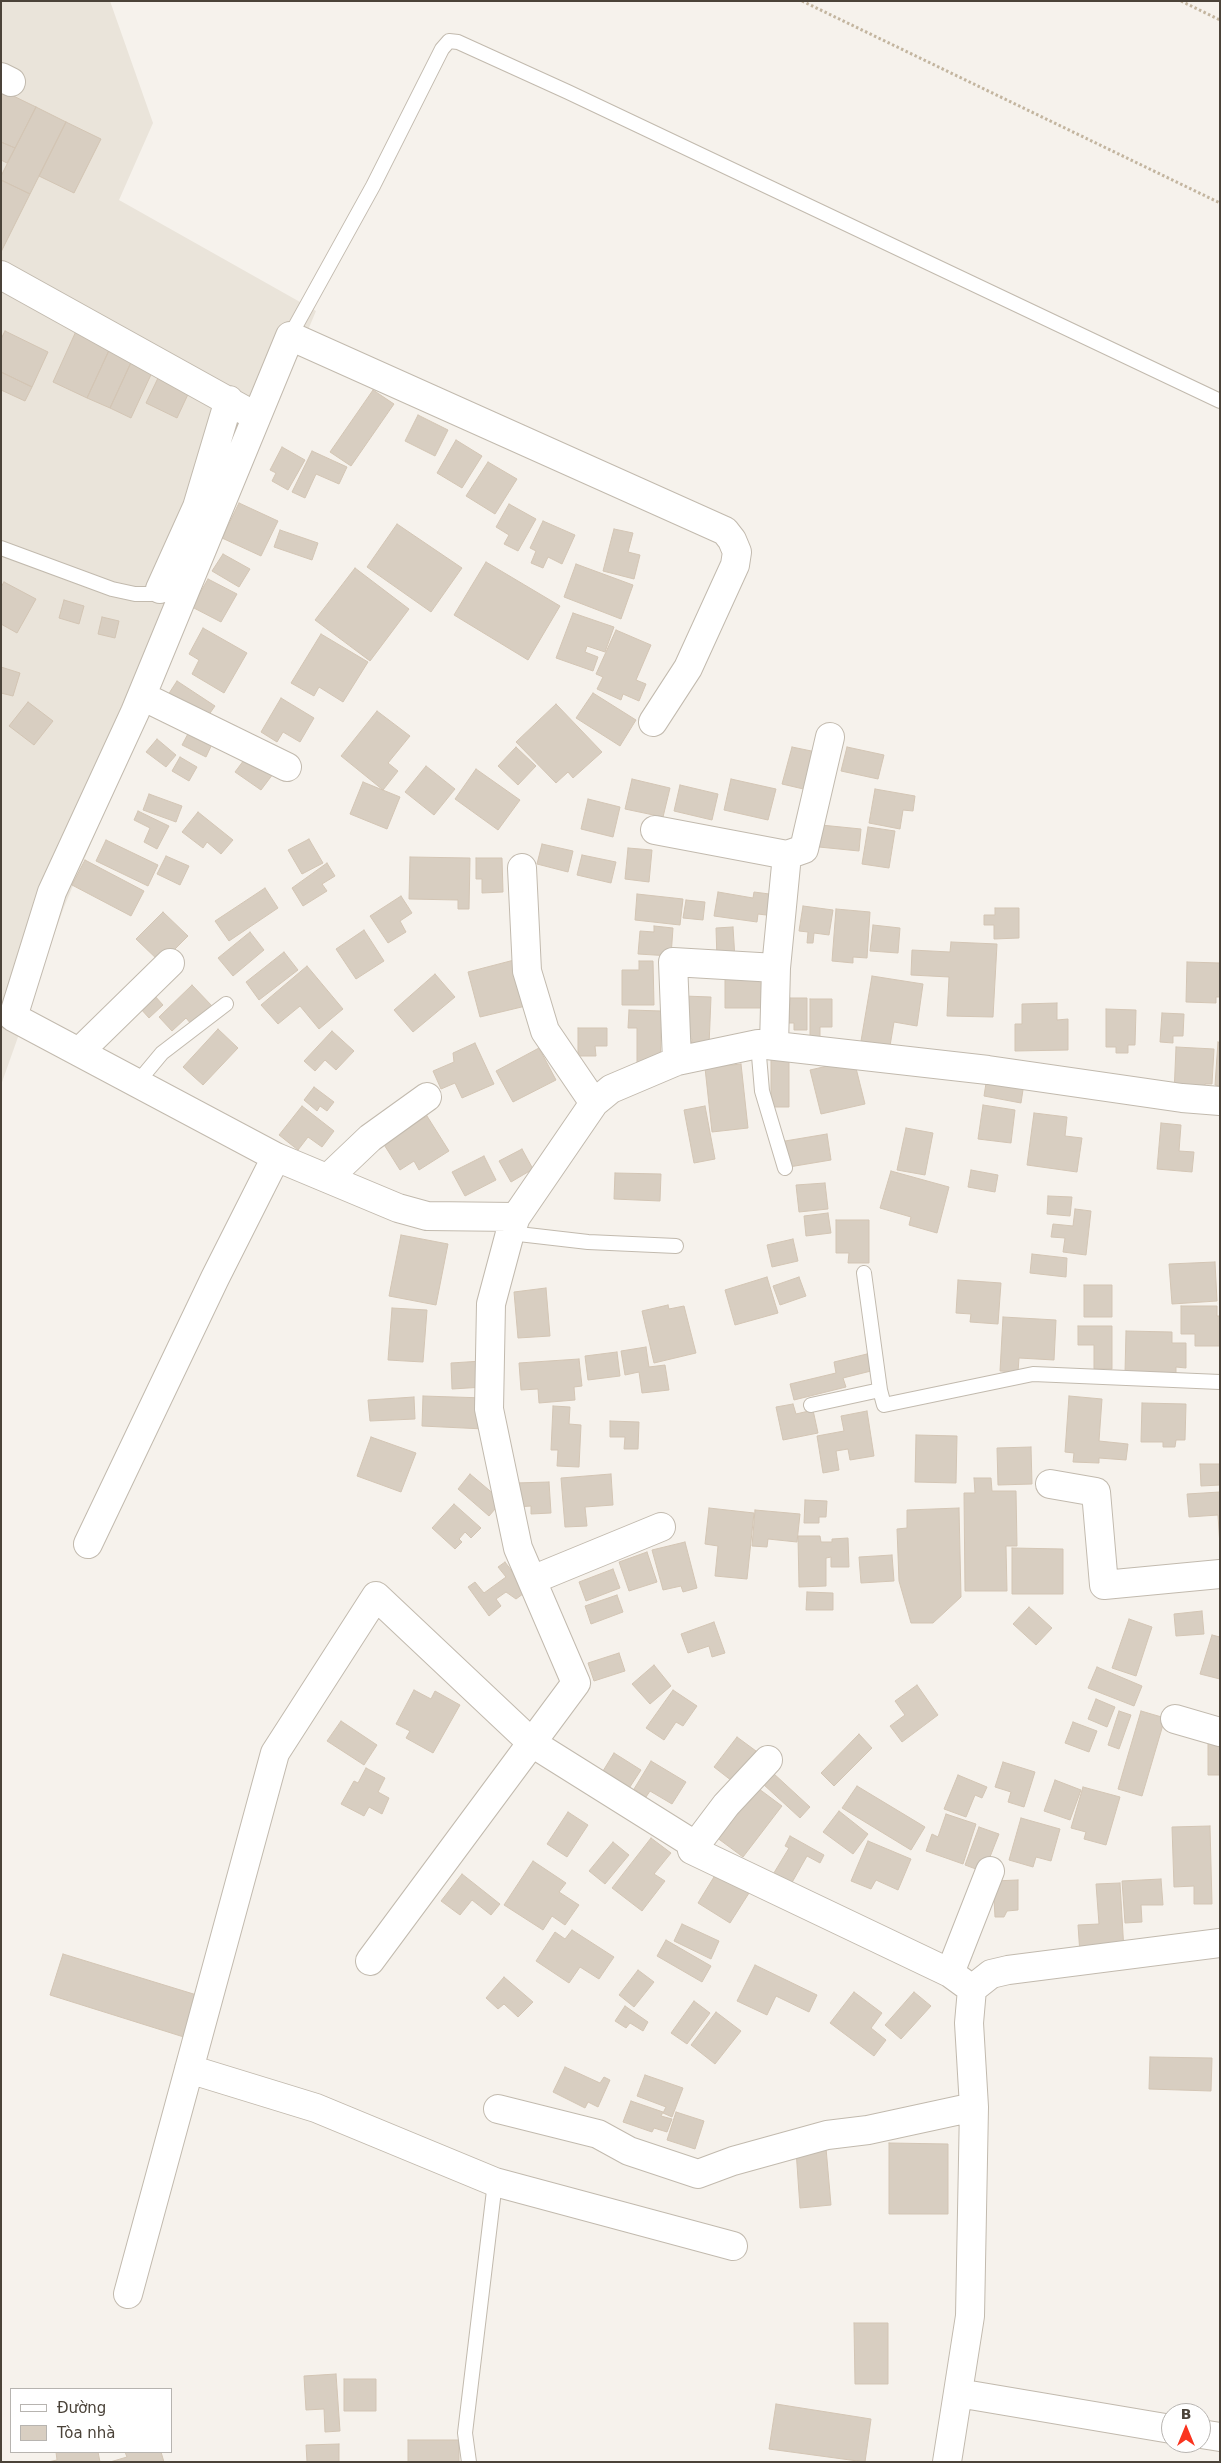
<!DOCTYPE html>
<meta charset="utf-8">
<style>
body{margin:0}
#map{position:relative;width:1221px;height:2463px;overflow:hidden;background:#f6f2ec;font-family:"DejaVu Sans",sans-serif}
canvas{display:block}
.frame{position:absolute;inset:0;border:2px solid #4b4339;pointer-events:none}
.legend{position:absolute;left:10px;top:2388px;width:162px;height:65px;box-sizing:border-box;background:#fff;border:1px solid #b7b4b0;margin:0;padding:6px 9px;list-style:none;font-size:15px;color:#4b4339}
.legend li{display:flex;align-items:center;gap:10px;height:25px}
.legend b{width:25px;border:1px solid #b7b4b0}
.north{position:absolute;left:1161px;top:2403px;width:50px;height:50px;box-sizing:border-box;background:#fff;border:1px solid #b7b4b0;border-radius:50%;rotate:0deg;font-size:14px;font-weight:700;line-height:20px;text-align:center;color:#4b4339}
.north::after{content:'';display:block;margin:auto;width:18px;height:22px;background:#fa341f;clip-path:polygon(50% 0,100% 100%,50% 72%,0 100%)}
</style>
<div id="map">
<canvas width="1221" height="2463"></canvas>
<div class="frame"></div>
<ul class="legend">
<li><b style="height:6px;background:#fff"></b>Đường</li>
<li><b style="height:14px;background:#d8cec1"></b>Tòa nhà</li>
</ul>
<div class="north">B</div>
</div>
<script>
const c = document.querySelector('canvas').getContext('2d');
c.lineJoin = 'round';
function paint(path, color) {
  c.fillStyle = color;
  c.fill(path, 'evenodd');
}
function toPath(rows) {
  const path = new Path2D();
  for (const r of rows) {
    path.moveTo(r[0], r[1]);
    for (let i = 2; i < r.length; i += 2) path.lineTo(r[i], r[i + 1]);
  }
  return path;
}
function trace(path, color, width, dash) {
  c.strokeStyle = color;
  c.lineWidth = width;
  c.lineCap = dash ? 'butt' : 'round';
  c.setLineDash(dash || []);
  c.stroke(path);
}
paint(toPath([
 [1,1,110,1,153,123,119,200,316,311,64,907,1,1085]
]), '#eae4da');
const building = toPath([
 [1,90,36,107,15,148,1,142,1,90],
 [36,107,66,122,30,194,1,180,1,176,36,107],
 [66,122,101,139,74,193,39,176,66,122],
 [1,142,15,148,7,163,1,160,1,142],
 [1,180,30,194,1,252,1,180],
 [77,329,111,346,87,398,53,382,77,329],
 [5,331,48,352,32,387,1,372,1,339,5,331],
 [111,346,134,356,110,408,87,398,111,346],
 [134,356,155,366,131,418,110,408,134,356],
 [1,372,32,387,25,401,1,390,1,372],
 [159,376,190,390,177,418,146,403,159,376],
 [373,390,394,404,351,466,330,452,373,390],
 [418,415,448,430,435,456,405,441,418,415],
 [456,440,482,456,462,488,437,473,456,440],
 [282,447,305,460,288,490,272,481,276,473,270,470,282,447],
 [312,451,347,467,339,484,316,474,305,498,292,492,312,451],
 [488,462,517,479,495,514,466,496,488,462],
 [239,503,278,521,261,556,222,538,239,503],
 [509,504,536,519,518,551,504,544,509,535,496,527,509,504],
 [543,521,575,535,562,564,548,557,543,568,531,563,536,551,530,548,543,521],
 [397,524,462,568,431,612,367,567,397,524],
 [614,529,633,533,628,552,640,555,634,579,603,571,614,529],
 [280,530,318,543,312,560,274,547,280,530],
 [223,554,250,569,239,587,212,571,223,554],
 [486,562,560,606,528,660,454,615,486,562],
 [576,564,633,585,621,619,564,597,576,564],
 [355,568,409,609,370,661,315,620,355,568],
 [208,579,237,594,221,622,192,607,208,579],
 [4,582,36,599,17,633,1,624,1,587,4,582],
 [64,600,84,606,79,624,59,618,64,600],
 [573,613,614,627,605,652,587,646,585,652,598,657,593,671,556,658,573,613],
 [102,617,119,621,115,638,98,634,102,617],
 [203,628,247,653,224,693,192,674,199,660,189,654,203,628],
 [616,630,651,645,636,680,646,684,639,701,623,694,621,700,597,689,603,677,596,674,616,630],
 [321,634,368,662,343,702,319,687,314,696,291,683,321,634],
 [1,667,20,673,13,696,1,693,1,667],
 [177,681,215,706,203,723,166,698,177,681],
 [593,693,636,720,620,746,576,718,593,693],
 [281,698,314,718,300,742,283,732,277,742,261,732,281,698],
 [28,702,53,721,34,745,9,726,28,702],
 [556,704,602,752,573,778,568,772,556,783,516,742,556,704],
 [377,711,410,736,388,763,398,771,383,790,341,756,377,711],
 [190,730,213,742,206,757,182,745,190,730],
 [157,739,176,755,166,767,146,752,157,739],
 [516,747,536,766,518,785,498,766,516,747],
 [792,747,821,753,812,791,782,784,792,747],
 [847,747,884,755,878,779,841,771,847,747],
 [247,756,273,774,261,790,235,772,247,756],
 [180,757,197,767,189,781,172,771,180,757],
 [426,766,455,789,434,815,405,792,426,766],
 [476,769,520,800,498,830,455,799,476,769],
 [632,779,670,788,663,817,625,809,632,779],
 [731,779,776,789,768,820,724,810,731,779],
 [363,782,400,797,387,829,350,814,363,782],
 [680,785,718,794,712,820,674,811,680,785],
 [875,789,915,796,913,811,903,810,900,829,869,823,875,789],
 [149,794,182,806,176,822,143,810,149,794],
 [588,799,620,807,613,837,581,829,588,799],
 [138,811,169,826,157,849,144,842,150,828,134,820,138,811],
 [198,812,233,840,221,854,207,842,203,848,182,832,198,812],
 [821,825,861,829,859,851,819,847,821,825],
 [868,827,895,831,889,868,862,864,868,827],
 [309,839,323,863,302,874,288,850,309,839],
 [106,840,158,865,148,886,96,861,106,840],
 [542,844,573,851,568,872,537,864,542,844],
 [628,848,652,850,649,882,625,879,628,848],
 [582,855,616,862,611,883,577,875,582,855],
 [166,856,189,866,180,885,157,874,166,856],
 [410,857,470,858,469,909,458,909,458,900,409,899,410,857],
 [476,858,502,858,503,892,482,893,482,879,476,879,476,858],
 [85,860,144,891,131,916,72,885,85,860],
 [327,863,335,876,322,884,327,891,303,906,292,888,327,863],
 [265,888,278,908,229,941,215,921,265,888],
 [718,892,753,898,754,892,777,895,774,916,758,914,757,922,714,916,718,892],
 [637,894,683,899,680,925,635,920,637,894],
 [401,896,412,913,400,921,406,932,388,943,370,916,401,896],
 [686,900,705,902,703,920,683,918,686,900],
 [803,906,833,910,829,935,814,933,813,943,807,943,808,932,799,931,803,906],
 [995,908,1019,908,1019,938,994,939,994,925,984,925,984,915,995,915,995,908],
 [836,909,870,912,867,958,853,957,853,963,832,961,836,909],
 [163,912,188,936,161,963,136,939,163,912],
 [873,925,900,928,898,953,870,951,873,925],
 [654,926,673,928,671,956,638,954,640,931,654,932,654,926],
 [733,927,735,959,717,960,716,928,733,927],
 [364,930,384,961,356,979,336,949,364,930],
 [250,932,264,950,233,976,218,958,250,932],
 [951,942,997,944,993,1017,947,1016,949,977,911,975,912,950,950,952,951,942],
 [284,952,298,970,259,1000,246,982,284,952],
 [518,959,530,1005,480,1017,468,972,518,959],
 [639,961,653,961,654,1005,622,1005,622,970,639,970,639,961],
 [1187,962,1220,963,1220,997,1216,997,1216,1003,1186,1002,1187,962],
 [307,966,343,1009,319,1029,300,1006,278,1024,261,1005,307,966],
 [435,974,455,997,413,1032,394,1010,435,974],
 [768,975,768,1008,725,1008,725,976,768,975],
 [872,976,923,984,917,1026,894,1022,890,1046,861,1041,872,976],
 [192,985,212,1006,192,1025,186,1018,172,1031,159,1017,192,985],
 [154,995,163,1005,149,1018,140,1008,154,995],
 [684,996,711,997,709,1046,691,1046,692,1039,682,1038,684,996],
 [790,998,807,998,807,1030,794,1030,794,1023,789,1023,790,998],
 [810,999,832,999,832,1027,820,1027,820,1039,810,1039,810,999],
 [1057,1003,1057,1020,1068,1019,1068,1050,1015,1051,1015,1024,1022,1024,1022,1004,1057,1003],
 [1106,1009,1136,1010,1135,1045,1128,1045,1128,1053,1116,1053,1116,1047,1106,1047,1106,1009],
 [629,1010,662,1011,660,1064,637,1063,637,1028,628,1028,629,1010],
 [1162,1013,1184,1014,1183,1036,1173,1036,1173,1043,1160,1042,1162,1013],
 [578,1028,607,1028,607,1046,595,1046,596,1056,578,1056,578,1028],
 [218,1029,238,1048,203,1085,183,1067,218,1029],
 [332,1031,354,1051,336,1070,325,1060,315,1071,304,1061,332,1031],
 [1218,1042,1220,1043,1220,1086,1215,1085,1218,1042],
 [475,1043,494,1084,462,1098,455,1083,441,1089,433,1071,454,1062,453,1053,475,1043],
 [1176,1047,1214,1049,1212,1084,1205,1084,1205,1095,1174,1094,1176,1047],
 [539,1048,556,1080,513,1102,496,1071,539,1048],
 [771,1059,789,1059,789,1107,771,1107,771,1059],
 [854,1060,865,1104,821,1114,810,1070,854,1060],
 [741,1064,748,1128,712,1132,705,1068,741,1064],
 [987,1077,1024,1083,1021,1103,984,1096,987,1077],
 [314,1087,334,1102,327,1111,320,1106,317,1111,304,1100,314,1087],
 [983,1105,1015,1110,1011,1143,978,1139,983,1105],
 [302,1106,334,1131,322,1147,308,1137,298,1150,279,1135,302,1106],
 [705,1106,715,1159,694,1163,684,1110,705,1106],
 [1034,1113,1067,1117,1065,1136,1082,1138,1077,1172,1027,1165,1034,1113],
 [427,1116,449,1151,419,1170,414,1161,400,1170,383,1143,427,1116],
 [1161,1123,1181,1125,1179,1151,1194,1152,1192,1172,1157,1169,1161,1123],
 [906,1128,933,1133,925,1175,897,1170,906,1128],
 [827,1134,831,1160,789,1167,785,1141,827,1134],
 [522,1149,533,1169,511,1182,499,1161,522,1149],
 [484,1156,496,1180,465,1196,452,1172,484,1156],
 [971,1170,998,1175,995,1192,968,1187,971,1170],
 [891,1171,949,1187,937,1233,909,1225,911,1217,880,1208,891,1171],
 [615,1173,661,1174,660,1201,614,1199,615,1173],
 [825,1183,828,1209,799,1212,796,1185,825,1183],
 [1048,1196,1072,1197,1070,1216,1047,1214,1048,1196],
 [1075,1209,1091,1211,1086,1255,1063,1252,1065,1238,1051,1237,1053,1224,1073,1226,1075,1209],
 [828,1213,831,1233,806,1236,804,1216,828,1213],
 [836,1220,869,1220,869,1263,848,1263,849,1253,836,1253,836,1220],
 [401,1235,448,1244,436,1305,389,1296,401,1235],
 [793,1239,798,1261,772,1267,767,1245,793,1239],
 [1032,1254,1067,1258,1066,1277,1030,1273,1032,1254],
 [1215,1262,1217,1301,1172,1304,1169,1264,1215,1262],
 [767,1277,778,1313,735,1325,725,1290,767,1277],
 [799,1277,806,1296,780,1305,773,1286,799,1277],
 [958,1280,1001,1283,998,1324,970,1322,971,1314,956,1313,958,1280],
 [1084,1285,1112,1285,1112,1317,1084,1317,1084,1285],
 [546,1288,550,1336,518,1338,514,1292,546,1288],
 [668,1305,669,1309,684,1306,696,1353,654,1363,642,1311,668,1305],
 [1181,1306,1217,1306,1217,1316,1220,1316,1220,1346,1195,1346,1195,1334,1181,1334,1181,1306],
 [392,1308,427,1310,423,1362,388,1360,392,1308],
 [1003,1317,1056,1320,1054,1360,1019,1358,1018,1372,1000,1371,1003,1317],
 [1078,1326,1112,1326,1112,1369,1094,1369,1094,1345,1078,1345,1078,1326],
 [1126,1331,1172,1332,1172,1343,1186,1343,1186,1368,1176,1367,1176,1374,1125,1373,1126,1331],
 [646,1347,649,1367,665,1365,669,1390,642,1393,639,1372,625,1375,621,1351,646,1347],
 [617,1352,620,1376,588,1380,585,1356,617,1352],
 [867,1354,871,1371,843,1378,846,1387,794,1400,790,1384,836,1373,834,1362,867,1354],
 [579,1359,582,1386,574,1387,575,1400,539,1403,538,1389,521,1390,519,1363,579,1359],
 [482,1361,484,1387,452,1389,451,1363,482,1361],
 [423,1396,485,1398,484,1429,422,1426,423,1396],
 [1069,1396,1102,1399,1099,1441,1128,1444,1126,1460,1099,1458,1099,1463,1073,1462,1074,1453,1065,1452,1069,1396],
 [414,1397,415,1419,370,1421,368,1400,414,1397],
 [1142,1403,1186,1404,1185,1440,1176,1440,1175,1447,1163,1447,1163,1442,1141,1442,1142,1403],
 [793,1404,796,1414,813,1410,818,1433,783,1440,776,1407,793,1404],
 [553,1406,570,1407,569,1424,581,1425,579,1467,557,1466,558,1450,551,1450,553,1406],
 [867,1411,874,1456,850,1460,848,1449,836,1451,839,1470,823,1473,817,1436,844,1431,841,1416,867,1411],
 [610,1421,639,1422,638,1449,624,1449,625,1437,610,1437,610,1421],
 [916,1435,957,1436,956,1483,915,1482,916,1435],
 [371,1437,416,1453,401,1492,357,1476,371,1437],
 [1031,1447,1032,1484,998,1485,997,1448,1031,1447],
 [1200,1464,1220,1464,1220,1485,1201,1486,1200,1464],
 [470,1474,502,1501,489,1516,458,1489,470,1474],
 [611,1474,613,1505,585,1507,587,1526,565,1527,561,1478,611,1474],
 [974,1478,991,1478,992,1491,1016,1491,1017,1546,1006,1546,1007,1591,965,1591,964,1493,975,1493,974,1478],
 [549,1482,551,1513,531,1514,531,1506,516,1507,515,1483,549,1482],
 [1220,1492,1220,1546,1218,1515,1189,1517,1187,1494,1220,1492],
 [805,1500,827,1501,826,1517,819,1517,819,1523,804,1523,805,1500],
 [454,1504,481,1528,471,1538,465,1532,459,1539,462,1542,455,1549,432,1528,454,1504],
 [709,1508,754,1513,747,1579,715,1576,718,1546,705,1544,709,1508],
 [959,1508,961,1597,933,1623,911,1623,899,1581,897,1529,907,1528,907,1510,959,1508],
 [755,1510,800,1514,797,1542,768,1539,767,1547,752,1546,755,1510],
 [798,1536,820,1536,821,1542,832,1542,832,1539,848,1538,849,1567,831,1567,831,1557,826,1558,826,1586,799,1587,798,1536],
 [685,1542,697,1588,683,1592,681,1586,663,1590,652,1550,685,1542],
 [1012,1548,1063,1549,1063,1594,1012,1594,1012,1548],
 [647,1552,657,1582,629,1591,619,1562,647,1552],
 [892,1555,894,1581,861,1583,859,1557,892,1555],
 [505,1562,527,1591,516,1599,506,1592,496,1599,501,1606,489,1616,468,1587,475,1582,484,1593,506,1577,498,1567,505,1562],
 [613,1569,620,1588,586,1601,579,1582,613,1569],
 [807,1592,833,1593,833,1610,806,1610,807,1592],
 [617,1595,623,1612,591,1624,585,1606,617,1595],
 [1029,1607,1052,1628,1036,1645,1013,1624,1029,1607],
 [1202,1611,1204,1634,1176,1636,1174,1614,1202,1611],
 [1129,1619,1152,1627,1136,1676,1112,1668,1129,1619],
 [714,1622,725,1653,712,1657,709,1646,688,1653,681,1634,714,1622],
 [1212,1635,1220,1637,1220,1679,1200,1674,1212,1635],
 [619,1653,625,1671,594,1681,588,1663,619,1653],
 [654,1665,671,1686,650,1704,632,1684,654,1665],
 [1097,1667,1142,1686,1134,1706,1088,1688,1097,1667],
 [917,1685,938,1715,902,1742,890,1726,905,1715,895,1701,917,1685],
 [414,1690,431,1699,435,1691,460,1705,433,1753,406,1738,410,1731,396,1724,414,1690],
 [673,1690,697,1706,683,1726,676,1722,664,1740,646,1728,673,1690],
 [1096,1699,1115,1707,1107,1727,1088,1719,1096,1699],
 [1119,1711,1131,1715,1119,1749,1108,1745,1119,1711],
 [1141,1711,1165,1718,1142,1796,1118,1789,1141,1711],
 [341,1721,377,1745,364,1765,327,1741,341,1721],
 [1073,1722,1097,1731,1089,1752,1065,1743,1073,1722],
 [859,1734,872,1748,834,1786,821,1773,859,1734],
 [737,1737,756,1751,732,1781,714,1767,737,1737],
 [1208,1740,1220,1740,1220,1775,1208,1775,1208,1740],
 [614,1753,641,1770,626,1793,615,1786,619,1781,603,1771,614,1753],
 [651,1761,686,1782,672,1804,650,1791,646,1797,634,1789,651,1761],
 [1003,1762,1035,1772,1024,1807,1008,1802,1011,1792,995,1787,1003,1762],
 [366,1768,385,1778,378,1792,389,1798,382,1814,369,1807,364,1816,341,1804,354,1781,358,1783,366,1768],
 [773,1773,810,1807,800,1818,763,1784,773,1773],
 [958,1775,987,1787,982,1798,975,1795,966,1817,944,1809,958,1775],
 [1055,1780,1081,1790,1070,1820,1044,1811,1055,1780],
 [755,1786,782,1806,743,1857,716,1837,755,1786],
 [857,1786,925,1827,911,1850,842,1808,857,1786],
 [1083,1787,1120,1797,1106,1845,1084,1839,1086,1832,1071,1828,1083,1787],
 [839,1811,868,1834,853,1854,823,1832,839,1811],
 [568,1812,588,1825,567,1857,547,1844,568,1812],
 [946,1814,976,1824,963,1864,926,1851,932,1834,938,1837,946,1814],
 [1021,1818,1060,1829,1051,1861,1036,1857,1033,1867,1009,1860,1021,1818],
 [1210,1826,1212,1904,1194,1904,1194,1886,1174,1887,1172,1827,1210,1826],
 [979,1827,999,1834,984,1872,965,1865,979,1827],
 [790,1836,824,1855,820,1863,807,1856,790,1886,769,1881,789,1848,785,1846,790,1836],
 [651,1838,671,1853,654,1874,665,1881,642,1911,612,1888,651,1838],
 [868,1841,911,1859,898,1890,876,1880,871,1889,851,1881,868,1841],
 [613,1842,629,1855,605,1884,589,1871,613,1842],
 [533,1861,566,1883,559,1892,579,1905,565,1925,552,1916,543,1930,504,1905,533,1861],
 [717,1872,749,1893,730,1923,698,1903,717,1872],
 [462,1874,500,1904,491,1915,472,1900,460,1915,441,1901,462,1874],
 [1161,1879,1163,1905,1141,1905,1142,1922,1125,1923,1122,1881,1161,1879],
 [1018,1880,1018,1910,1007,1911,1004,1917,995,1917,993,1881,1018,1880],
 [1120,1883,1124,1951,1080,1954,1078,1925,1099,1924,1096,1884,1120,1883],
 [682,1924,719,1941,711,1959,674,1941,682,1924],
 [572,1930,614,1957,599,1979,580,1967,569,1983,536,1961,555,1932,565,1939,572,1930],
 [666,1940,711,1966,702,1982,657,1956,666,1940],
 [63,1954,200,1996,187,2038,50,1995,63,1954],
 [755,1965,817,1995,809,2012,776,1996,767,2015,737,2001,755,1965],
 [638,1970,654,1982,634,2007,619,1995,638,1970],
 [504,1977,533,2002,518,2017,504,2004,498,2009,486,1998,504,1977],
 [854,1992,882,2013,871,2028,886,2040,874,2056,830,2023,854,1992],
 [914,1992,931,2006,901,2039,885,2025,914,1992],
 [694,2001,710,2013,687,2044,671,2033,694,2001],
 [625,2006,648,2022,643,2031,630,2023,626,2028,615,2021,625,2006],
 [716,2012,741,2031,715,2064,691,2045,716,2012],
 [1150,2057,1212,2058,1211,2091,1149,2089,1150,2057],
 [565,2067,600,2083,604,2077,610,2080,598,2107,588,2102,585,2108,553,2092,565,2067],
 [645,2075,683,2088,672,2117,663,2113,666,2107,637,2096,645,2075],
 [631,2101,663,2112,661,2116,672,2119,667,2132,654,2128,652,2132,623,2122,631,2101],
 [676,2112,704,2121,695,2149,667,2140,676,2112],
 [889,2143,948,2144,948,2214,889,2214,889,2143],
 [826,2148,831,2205,800,2208,796,2150,826,2148],
 [854,2323,888,2323,888,2384,855,2384,854,2323],
 [336,2374,340,2431,325,2432,324,2409,306,2410,304,2376,336,2374],
 [344,2379,376,2379,376,2411,344,2411,344,2379],
 [776,2404,871,2419,865,2462,769,2449,776,2404],
 [408,2440,459,2440,459,2462,408,2462,408,2440],
 [339,2444,339,2462,307,2462,306,2445,339,2444],
 [56,2452,98,2452,100,2462,48,2462,57,2460,56,2452],
 [125,2452,161,2452,164,2462,110,2462,127,2457,125,2452]
]);
paint(building, '#d8cec1');
trace(building, '#d3c5b4', 1);
const lane = toPath([
 [290,336,373,186,442,49,449,41,458,42,568,92,1220,401],
 [1,548,112,589,135,594,151,594,160,589,162,592],
 [758,1044,762,1091,785,1168],
 [137,1083,162,1053,226,1004],
 [510,1233,588,1242,676,1246],
 [864,1273,880,1390,884,1405,1033,1374,1220,1382],
 [811,1405,880,1390],
 [469,2462,465,2433,495,2182]
]);
const street = toPath([
 [1,77,11,82],
 [1,275,255,416],
 [160,589,197,507,229,400],
 [142,696,287,767],
 [655,830,787,855,776,968,774,1045],
 [787,855,804,849,830,737],
 [522,868,527,971,545,1031,594,1103],
 [79,1052,170,963],
 [677,1061,673,962,776,968],
 [328,1178,370,1138,427,1097],
 [516,1217,427,1216,398,1208,276,1157,13,1017,52,892,135,712,290,336,725,531,732,540,737,552,735,565,688,668,653,722],
 [1050,1484,1096,1492,1104,1585,1220,1574],
 [88,1544,215,1278,276,1157],
 [532,1580,661,1527],
 [1175,1719,1220,1732],
 [692,1850,726,1805,768,1760],
 [370,1961,576,1683,518,1548,489,1409,491,1304,510,1233,516,1217,594,1103,611,1089,677,1061,758,1044,988,1070,1182,1098,1220,1101],
 [950,1973,990,1871],
 [189,2069,316,2108,495,2182,733,2246],
 [498,2109,598,2134,629,2151,698,2174,733,2161,827,2135,868,2130,974,2107],
 [128,2294,275,1753,376,1596,532,1743,690,1842,692,1850,950,1973,972,1989],
 [958,2393,1171,2429],
 [1201,2434,1220,2437],
 [947,2462,970,2316,974,2107,969,2023,972,1989,991,1974,1008,1970,1220,1943]
]);
trace(lane, '#c2baae', 16);
trace(street, '#c2baae', 30);
trace(toPath([
 [802,1,1220,203],
 [1181,1,1220,20]
]), '#c3b59f', 3, [2.5, 2.5]);
trace(lane, '#fff', 14);
trace(street, '#fff', 28);
</script>
